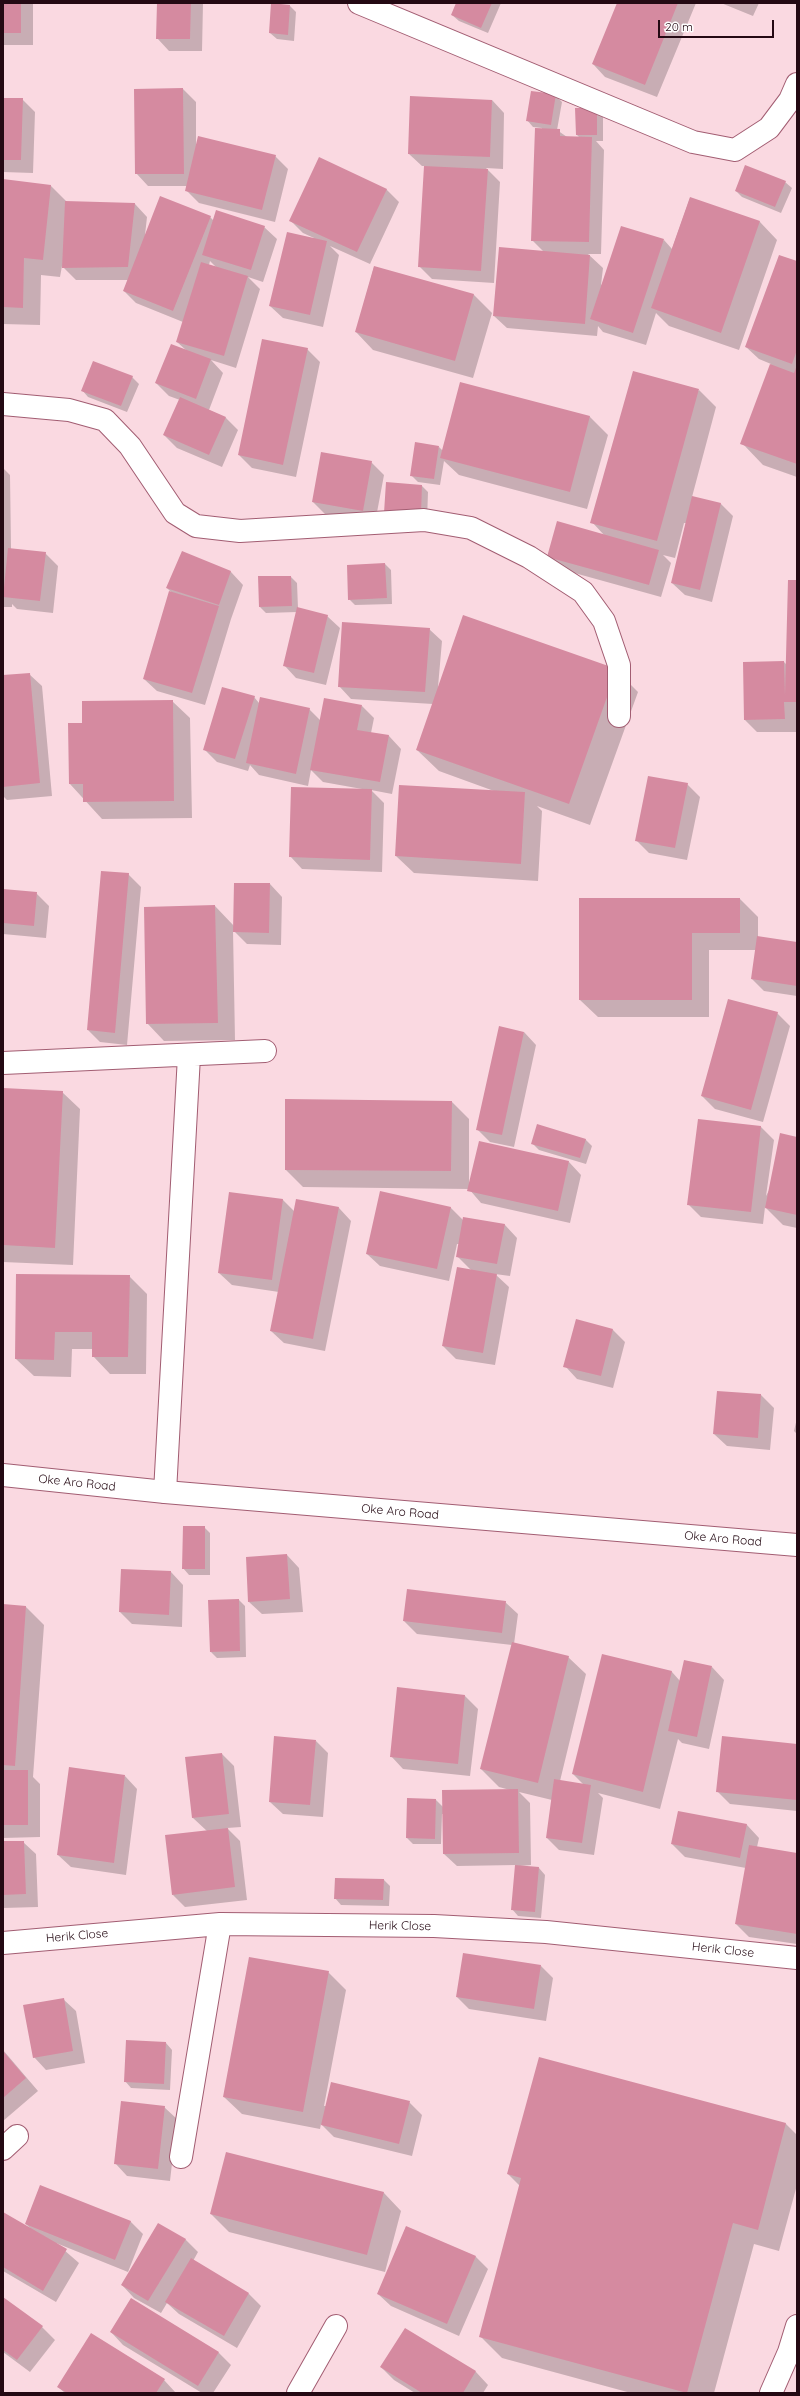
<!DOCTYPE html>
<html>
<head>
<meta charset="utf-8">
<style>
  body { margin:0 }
  #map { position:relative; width:800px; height:2396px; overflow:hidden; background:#fad9e1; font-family:Quicksand,sans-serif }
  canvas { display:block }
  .frame { position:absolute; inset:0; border:4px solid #240913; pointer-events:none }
  .scale { position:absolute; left:658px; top:20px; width:116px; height:18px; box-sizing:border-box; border:2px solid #240913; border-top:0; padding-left:5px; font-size:12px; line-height:14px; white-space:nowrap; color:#240913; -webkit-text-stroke:3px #fff; paint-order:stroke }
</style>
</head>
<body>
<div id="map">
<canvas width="800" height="2396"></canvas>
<div class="frame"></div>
<div class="scale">20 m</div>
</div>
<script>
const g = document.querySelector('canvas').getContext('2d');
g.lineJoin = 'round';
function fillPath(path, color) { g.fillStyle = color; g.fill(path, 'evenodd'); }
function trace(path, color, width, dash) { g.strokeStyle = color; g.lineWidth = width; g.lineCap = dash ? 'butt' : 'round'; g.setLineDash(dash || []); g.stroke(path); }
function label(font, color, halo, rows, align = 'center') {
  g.font = font + ' Quicksand,sans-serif'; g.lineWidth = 3.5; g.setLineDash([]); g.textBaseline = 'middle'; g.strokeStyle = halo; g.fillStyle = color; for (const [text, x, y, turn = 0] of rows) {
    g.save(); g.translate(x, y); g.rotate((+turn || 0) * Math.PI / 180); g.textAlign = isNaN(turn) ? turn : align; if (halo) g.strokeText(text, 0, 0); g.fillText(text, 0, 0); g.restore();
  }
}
const shadow = new Path2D(`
  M3 3H33V45H3Z
  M158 3H203L202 51H169L157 38Z
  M458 3H501L488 33 459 21 452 15Z
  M618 3H696L657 97 605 77 593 64Z
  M721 3H759L753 16Z
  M272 4 290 6 296 12 294 41 277 39 270 33Z
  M183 89 196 102V146L275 156 288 169 275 222 199 203 186 190 187 186H148L136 173Z
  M555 95 562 102 557 130 567 137H579L577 135 576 109 603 115V141H596L604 150 601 254H588L603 268 601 285 664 240 672 249 690 198 760 222 777 240 739 350 669 326 656 313 646 345 603 332 598 326 597 336 507 328 494 316 544 252 532 240 542 128 533 127 527 120Z
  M3 99H22L35 112 33 173 3 172Z
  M492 100 504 113 503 169 486 168 500 182 494 283 432 279 419 266 425 166H422L409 154Z
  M3 180 51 186 67 202 135 204 147 217 145 235 210 217 214 221 264 227 277 239 263 282 248 277 260 289 236 368 211 360 223 373 209 410 226 418 238 430 222 467 177 448 164 435 180 400 169 396 156 383 187 351 177 342 183 322 136 303 124 291 128 280H76L62 266 60 277 41 275 40 325 3 324ZM210 261 216 267 209 265Z
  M785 182 792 188 781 213 742 197 736 191Z
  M386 189 399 202 370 264 330 246 339 255 323 327 283 318 270 306 314 238 303 233 290 220Z
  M797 262V477L763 465 742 443 771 364 759 359 746 347Z
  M374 267 474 295 492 313 473 378 373 350 356 332Z
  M307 349 320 362 296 477 252 468 239 455Z
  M132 377 139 384 127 412 88 397 82 390Z
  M461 383 590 417 608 435 587 509 459 475 444 461 440 485 418 482 411 475 439 447 443 451Z
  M699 390 716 407 692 497 721 504 733 516 712 602 685 595 672 583 686 523H684L675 558 663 555 671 563 661 597 560 569 548 556 604 535 592 522Z
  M371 462 384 475 375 523 325 514 313 502Z
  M3 468 10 475 11 549 45 553 58 566 53 613 17 609 12 604V607H3Z
  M387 483 422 486 428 492 427 521Z
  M183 553 231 572 243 585 231 619 205 705 157 691 144 679 173 594 167 588Z
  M385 564 391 570 392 604 355 605 349 599Z
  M291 577 297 583 298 608 327 616 340 628 326 685 296 678 284 665 297 612 266 613 260 607Z
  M797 581V732H757L745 720 784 662 787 665Z
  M429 629 442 641 438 687 616 670 638 692 590 825 537 806 542 811 538 881 414 873 396 856 494 791 439 771 417 750 433 704 351 699 339 686Z
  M29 674 42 686 52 796 7 800 4 797 3 804V676Z
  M254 697 259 703 309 709 320 720 362 706 374 718 371 733 389 736 401 749 392 794 371 790 384 803 382 872 302 869 290 856 362 789 323 782 311 770 308 786 259 775 250 765 248 771 217 762 204 749Z
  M172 701 190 718 192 818 102 819 70 784Z
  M687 784 700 797 687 860 649 853 636 840Z
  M128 874 141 887 127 1045 100 1042 88 1030Z
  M270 884 282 897 281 945 247 944 233 930 235 1040 164 1041 147 1023 145 908 215 906 234 926Z
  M3 890 36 893 49 906 46 938 3 934Z
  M740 899 758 917V937L797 943V996L764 991 752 979 756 950H709V1017H598L580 1000Z
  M777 1013 790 1026 763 1122 715 1109 702 1096Z
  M524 1032 536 1045 514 1147 490 1142 477 1129Z
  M3 1089 62 1092 80 1109 73 1265 3 1262Z
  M452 1102 469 1119V1185L569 1162 581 1175 570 1223 481 1203 469 1189 303 1187 286 1170Z
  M699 1120 761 1127 774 1140 766 1196 797 1138V1228L783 1225 765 1207 763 1224 701 1217 688 1204Z
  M585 1139 592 1146 586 1164 539 1150 533 1144Z
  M230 1193 283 1200 295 1212 339 1208 351 1221 325 1351 284 1343 271 1331 279 1292 232 1285 219 1273Z
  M450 1207 464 1221 505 1225 517 1238 510 1276 495 1274 509 1287 495 1365 456 1359 443 1346 471 1270 457 1256 459 1244H457L449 1281 380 1266 367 1254Z
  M129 1276 147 1294 146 1374H110L93 1356V1349H72L71 1377 34 1376 16 1359Z
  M576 1321 613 1330 625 1342 613 1388 577 1379 565 1366Z
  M718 1392 761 1395 774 1408 770 1450 727 1446 714 1434Z
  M797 1418V1434L794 1431Z
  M204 1527 210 1533V1575H189L183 1568Z
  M287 1555 299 1568 303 1612 262 1614 249 1602Z
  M171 1572 183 1585 182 1627 132 1624 120 1612Z
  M239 1600 245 1606 246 1657 217 1658 211 1652Z
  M505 1602 518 1614 514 1644 568 1657 586 1674 560 1781 584 1785 573 1774 603 1655 672 1672 680 1681 712 1667 724 1680 709 1749 682 1743 678 1739 660 1809 598 1793 603 1798 594 1855 559 1850 547 1838 552 1800 519 1792 530 1803 531 1865 520 1866 539 1868 545 1875 541 1918 518 1916 512 1909 516 1865 457 1866 444 1854V1814H442L441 1844H413L407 1838 436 1800 444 1808 510 1790 499 1787 481 1769 512 1645 417 1634 404 1621Z
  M3 1605 26 1607 44 1625 33 1777 40 1784V1837L3 1838Z
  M398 1688 465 1696 478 1709 470 1776 403 1769 391 1756Z
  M316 1741 328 1753 323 1817 283 1814 270 1802Z
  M797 1745V1811L730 1804 717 1791Z
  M222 1754 234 1766 241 1827 227 1828 240 1841 247 1900 185 1907 173 1895 207 1831 193 1818Z
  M125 1776 137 1789 126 1875 71 1867 58 1855Z
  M679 1812 747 1825 759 1838 757 1847 797 1854V1944L749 1937 736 1924 746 1868 685 1857 672 1844Z
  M3 1842H23L36 1854 38 1907 3 1908Z
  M384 1880 390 1886 389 1906 341 1905 335 1898Z
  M541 1966 553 1978 546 2021 469 2009 457 1997Z
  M328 1972 346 1990 324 2106 409 2102 422 2115 412 2156 334 2137 321 2124 320 2129 242 2114 224 2097Z
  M63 1999 76 2011 85 2063 46 2070 34 2057Z
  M166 2043 172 2050 170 2090 131 2088 125 2081Z
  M3 2050 38 2091 3 2121Z
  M540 2058 786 2124 797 2135V2185L779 2251 754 2244 714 2393H631L502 2358 480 2336 520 2186 508 2174Z
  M164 2107 177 2119 170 2181 127 2176 115 2163Z
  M384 2193 401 2211 385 2272 229 2232 211 2214Z
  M3 2213 32 2230 26 2224 130 2221 143 2234 128 2272 56 2243 79 2263 56 2302 3 2271Z
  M406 2227 476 2257 488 2269 459 2336 391 2306 378 2294Z
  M185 2239 198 2252 193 2261 249 2294 261 2306 237 2348 179 2314 167 2303 161 2313 134 2298 122 2285Z
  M3 2298 42 2327 55 2340 30 2372 3 2352Z
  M131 2299 219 2353 231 2365 213 2393H202L123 2345 111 2332Z
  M405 2329 476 2372 488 2385 483 2393H415L394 2380 381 2367Z
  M164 2380 176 2393H65L58 2387Z`);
const building = new Path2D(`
  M3 3H21V33H3Z
  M157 3H191L190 39H156Z
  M271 3 290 5 288 35 269 33Z
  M456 3H492L481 28 451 15Z
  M617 3H678L645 85 592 64Z
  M183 88 184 174H135L134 89Z
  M531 91 556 94 551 125 526 121Z
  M410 96 492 100 490 157 408 154Z
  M3 98H23L21 160H3Z
  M575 108H597V135H576Z
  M535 128 560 129V136L592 137 589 242 531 241Z
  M198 136 276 155 262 210 185 191Z
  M319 157 387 189 357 252 289 221Z
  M745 165 786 181 775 207 735 191Z
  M424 166 488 169 481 271 418 267Z
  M3 179 51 185 43 260 24 258 23 308 3 307Z
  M160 196 211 216 173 311 123 291Z
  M690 197 760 221 721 333 651 308Z
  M65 201 135 203 128 267 62 268Z
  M216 210 265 226 251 270 202 255Z
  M621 226 664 239 633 333 590 319Z
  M287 232 327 241 310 315 269 306Z
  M499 247 590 255 585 324 493 316Z
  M779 255 797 261V350L792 364 745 347Z
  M201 262 248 276 224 356 176 342Z
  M374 266 474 294 455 361 355 332Z
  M262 339 308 348 283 465 238 455Z
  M171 344 211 359 196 399 155 383Z
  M93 361 133 376 121 406 81 391Z
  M770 364 794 373 797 365V464L740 444Z
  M633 371 699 389 657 541 590 523Z
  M460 382 590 416 570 492 440 458Z
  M180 397 226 417 209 455 163 435Z
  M415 442 439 446 434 479 410 476Z
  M321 452 372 461 363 511 312 502Z
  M386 482 422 485 421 515 384 513Z
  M692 496 721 503 700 590 671 583Z
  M557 521 659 550 649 585 547 557Z
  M8 548 46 552 40 601 3 597Z
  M182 551 231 571 219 605 166 588Z
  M385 563 387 598 348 600 347 565Z
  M258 576H291L292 606 259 607Z
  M788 580H797V702H784L785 719 744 720 743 662 784 661 785 695Z
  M169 591 219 606 192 693 143 679Z
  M297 607 328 615 314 673 283 666Z
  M463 615 617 669 569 804 416 750Z
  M342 622 430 628 425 692 338 687Z
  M30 673 40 783 3 787V675Z
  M222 687 255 696 235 759 203 750Z
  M260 697 310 708 296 774 246 763Z
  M324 698 362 705 357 730 389 735 380 782 310 770Z
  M173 700 174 801 83 802V784H69L68 723H82V701Z
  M648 776 688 783 675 848 635 841Z
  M399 785 525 792 521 864 395 856Z
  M291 787 372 789 370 860 289 857Z
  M101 871 129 873 115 1033 87 1030Z
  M234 883H270L269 933 233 932Z
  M3 889 37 892 34 926 3 923Z
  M579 898H740V933H692V1000H579Z
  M215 905 218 1023 146 1024 144 907Z
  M757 936 797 942V986L751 979Z
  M728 999 778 1012 751 1110 701 1096Z
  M499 1026 524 1032 502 1135 476 1130Z
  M3 1088 63 1091 55 1248 3 1245Z
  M285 1099 452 1101 451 1171 285 1170Z
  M698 1119 761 1126 751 1212 687 1205Z
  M537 1124 586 1139 580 1158 531 1144Z
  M780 1133 797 1137V1215L765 1208Z
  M479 1141 569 1161 558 1211 467 1191Z
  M380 1191 451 1207 437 1269 366 1254Z
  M229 1192 283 1199 272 1280 218 1273Z
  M296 1199 339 1207 313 1339 270 1331Z
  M463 1217 505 1224 497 1264 456 1257Z
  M457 1267 497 1274 483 1353 442 1346Z
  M16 1274 130 1275 128 1357H92V1332H55L54 1360 15 1359Z
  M576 1319 613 1329 601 1376 563 1367Z
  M717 1391 761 1394 758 1438 713 1434Z
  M183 1526H205V1569H182Z
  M287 1554 290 1599 248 1602 246 1557Z
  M121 1569 171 1571 169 1615 119 1612Z
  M407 1589 506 1601 502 1633 403 1621Z
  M239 1599 240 1651 210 1652 208 1600Z
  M3 1604 26 1606 15 1766 3 1765Z
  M512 1642 569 1656 538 1783 480 1769Z
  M602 1654 672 1671 643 1792 572 1774Z
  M684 1660 712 1666 697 1737 668 1731Z
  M397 1687 465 1695 458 1764 390 1757Z
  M274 1736 316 1740 310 1805 269 1802Z
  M722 1736 797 1744V1800L716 1792Z
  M222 1753 229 1814 192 1818 185 1757Z
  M69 1767 125 1775 114 1863 57 1855Z
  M3 1770H28V1825H3Z
  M554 1779 591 1785 582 1843 546 1838Z
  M518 1789 519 1853 443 1854 442 1790Z
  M407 1798 436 1799 435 1839 406 1838Z
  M678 1811 747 1824 740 1858 671 1844Z
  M228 1828 235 1887 172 1895 165 1835Z
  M3 1841H24L26 1894 3 1895Z
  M749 1845 797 1853V1934L735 1924Z
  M515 1865 539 1867 535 1912 511 1910Z
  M335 1878 384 1879 383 1900 334 1899Z
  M463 1953 541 1965 534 2009 456 1997Z
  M249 1957 329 1971 303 2112 223 2097Z
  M64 1998 73 2051 33 2058 23 2005Z
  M126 2040 166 2042 164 2084 124 2082Z
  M3 2051 26 2078 3 2098Z
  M539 2057 786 2123 758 2230 733 2223 687 2393 479 2337 521 2178 507 2174Z
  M331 2082 410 2101 399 2144 321 2125Z
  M121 2101 165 2106 158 2169 114 2164Z
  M226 2152 384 2192 367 2255 210 2214Z
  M40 2185 131 2221 115 2260 25 2224Z
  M3 2212 67 2249 43 2291 3 2267Z
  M158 2223 186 2239 148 2301 121 2285Z
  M406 2226 476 2256 447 2324 377 2294Z
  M191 2258 249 2293 224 2336 165 2302Z
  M3 2297 43 2326 17 2360 3 2350Z
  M131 2298 219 2352 198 2386 110 2332Z
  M405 2328 476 2371 463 2393H422L380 2367Z
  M91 2333 165 2379 156 2393H67L57 2387Z`);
const street = new Path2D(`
  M359 3 693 142 735 150 769 128 790 100 797 84
  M3 404 69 410 105 420 130 446 175 513 196 526 240 531 424 520 471 528 529 557 583 592 604 621 619 665V716
  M3 1063 265 1051
  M165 1492 189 1056
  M3 1943 220 1924 434 1926 546 1932 797 1958
  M3 2149 17 2136
  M181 2157 220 1924
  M298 2393 336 2326`);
const secondary = new Path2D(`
  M3 1475 165 1492 797 1545
  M771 2393 789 2352 797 2326`);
const streetNames = [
  ["Oke Aro Road",77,1483,6],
  ["Oke Aro Road",400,1512,5],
  ["Oke Aro Road",723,1539,5],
  ["Herik Close",400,1926,1],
  ["Herik Close",77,1936,-5],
  ["Herik Close",723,1950,6]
];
fillPath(shadow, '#0003');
fillPath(building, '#d58aa0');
trace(street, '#a25d72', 24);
trace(secondary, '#a25d72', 24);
trace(street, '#fff', 22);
trace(secondary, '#fff', 22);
label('12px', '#240913', '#fff', streetNames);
</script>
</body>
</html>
